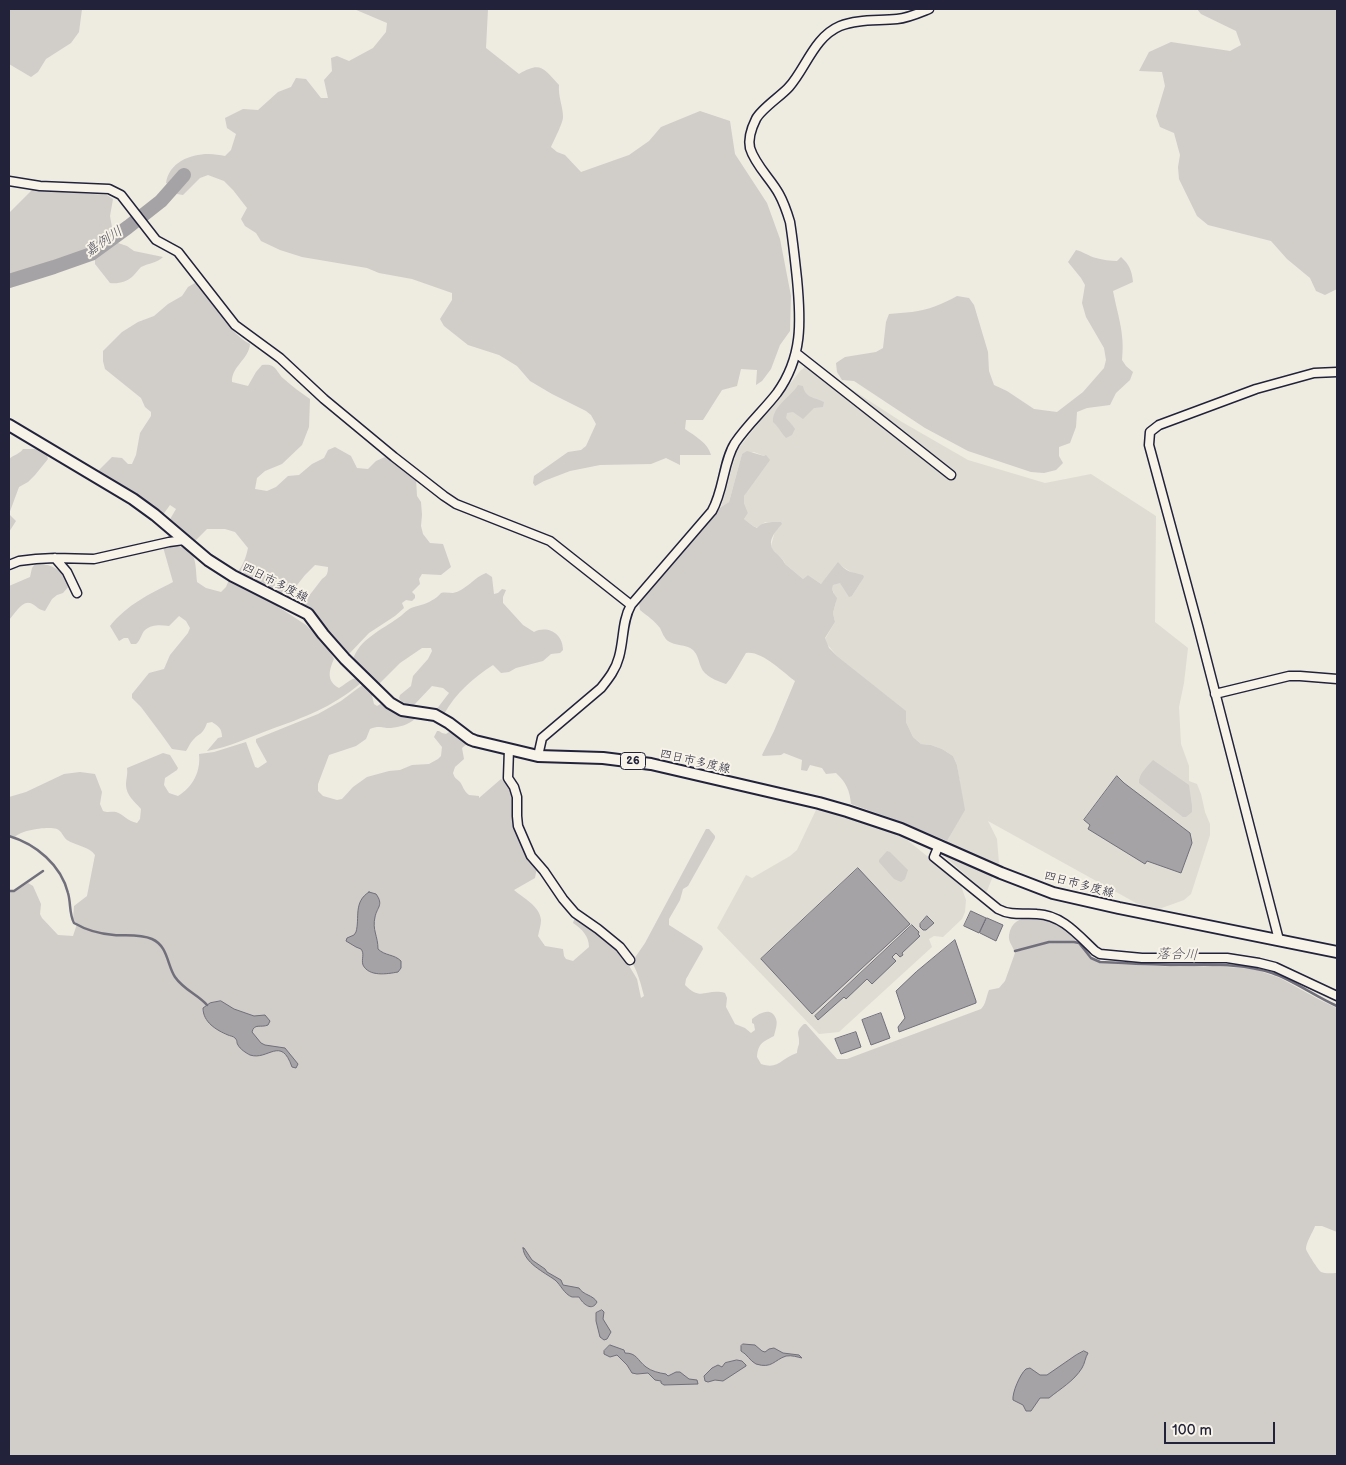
<!DOCTYPE html>
<html>
<head>
<meta charset="utf-8">
<style>
  body { margin:0 }
  #map { position:relative; width:1346px; height:1465px; overflow:hidden; background:#eeebe1; font-family:"Balsamiq Sans",sans-serif }
  canvas { display:block }
  .frame { position:absolute; inset:0; border:10px solid #22223b; pointer-events:none }
  .scale { position:absolute; left:1164px; top:1422px; width:111px; height:22px; box-sizing:border-box; border:2px solid #22223b; border-top:0; padding-left:6px; font-size:15px; line-height:18px; white-space:nowrap; color:#22223b; -webkit-text-stroke:4px #f7f3e8; paint-order:stroke }
</style>
</head>
<body>
<div id="map">
<canvas width="1346" height="1465"></canvas>
<div class="frame"></div>
<div class="scale">100 m</div>
</div>
<script>
const g = document.querySelector('canvas').getContext('2d');
g.lineJoin = 'round';
function fillPath(path, color) { g.fillStyle = color; g.fill(path, 'evenodd'); }
function trace(path, color, width, dash) { g.strokeStyle = color; g.lineWidth = width; g.lineCap = dash ? 'butt' : 'round'; g.setLineDash(dash || []); g.stroke(path); }
function label(font, color, halo, rows, align = 'center') {
  g.font = font + ' "Balsamiq Sans","Klee One",sans-serif'; g.lineWidth = 4; g.setLineDash([]); g.textBaseline = 'middle'; g.strokeStyle = halo; g.fillStyle = color; for (const [text, x, y, turn = 0] of rows) {
    g.save(); g.translate(x, y); g.rotate((+turn || 0) * Math.PI / 180); g.textAlign = isNaN(turn) ? turn : align; if (halo) g.strokeText(text, 0, 0); g.fillText(text, 0, 0); g.restore();
  }
}
const built = new Path2D(`
  M809 357 851 389 902 422 968 460 1045 483 1091 474 1156 516 1155 622 1188 648 1184 683 1179 707 1181 744 1189 766V781L1197 784 1201 794 1205 812 1210 824V835L1191 894 1184 900 1159 909 1150 908 1136 903 988 821 997 839 999 863 993 876 985 896 975 883 942 854 947 841 964 810 957 765 953 756 942 749 931 745 921 744 913 737 906 722 905 711 837 656 826 643 825 639 835 622 833 613 836 602 832 587 833 585 840 582 852 596 860 583 859 574H854L840 565 821 584 808 575 803 579 785 564 784 561 772 549 771 546 775 531 779 527 781 522H765L758 528 753 526 744 519 748 513 744 503V496L764 456 754 452 742 454 729 502 721 507 737 450 801 370 803 369Z
  M817 808 878 826 906 839 960 883 966 900 965 912 962 919 943 937 934 936 929 939 932 947 839 1032 819 1034 717 928 746 875 752 878 790 856 797 850Z`);
const green = new Path2D(`
  M9 9H82L79 32 71 43 46 59 38 72 31 77 9 64Z
  M354 9H488L486 48 519 74C541 61 543 68 559 85 558 97 563 106 563 117 563 123 554 140 551 147L557 152 565 155 581 172 629 155 649 141 661 127 700 111 730 121 735 154 767 203 780 239 791 296 790 331 780 345 771 369 762 381 756 385 757 370 741 369 737 386 722 390 703 420H686L685 429C695 436 708 443 711 455H680V465L666 458 651 464 600 465 570 471 544 481 535 486 533 483 534 476 568 452 581 450 586 446 596 424 591 415 586 411 552 394 530 381 517 366 499 355 468 345 444 326 440 319 452 300V293L412 279 379 273 367 268 302 257 280 250 261 241 256 233 245 226 241 219 247 208 233 190 224 181 208 175 200 178 183 195 177 194 176 190 182 187 180 183 184 175 180 176 175 181 172 178 170 185 166 183C169 163 189 154 209 154 214 154 220 155 225 156L231 150 236 134 227 128 225 118 243 109 258 110 278 92 291 87 296 78 306 79 321 98H328L324 80 332 71 331 58 337 56 349 61 373 48 386 32 387 23Z
  M1197 9H1337V289L1325 295 1316 291 1310 278 1287 259 1271 241 1208 225 1197 216 1179 179 1178 167 1180 155 1174 133 1160 127 1156 116 1165 86 1162 72 1139 71 1149 52 1171 42 1230 51 1241 45 1236 31 1201 14Z
  M32 190 107 195 113 199 110 216 113 233 97 248 85 253 9 277V213Z
  M111 243H118L127 246 134 251 163 257C157 263 149 263 141 267 138 270 136 273 133 276 127 282 118 284 110 283L95 264V256L98 251Z
  M1076 250C1084 252 1088 256 1096 258 1103 260 1110 261 1117 261L1121 257C1129 264 1132 271 1133 282L1113 291C1118 317 1125 333 1122 360L1126 366 1133 372 1130 380 1116 393 1110 405 1087 408 1077 412 1076 427 1070 443 1059 447V456L1063 463 1056 470 1044 473 1031 472 968 451 925 428 854 381 842 380 837 372 836 363 845 357 876 352 883 348 886 322 889 314C897 313 904 313 912 312 928 310 943 304 957 296L969 298 974 305 988 352 989 371 994 385 1007 391 1034 409 1057 412 1083 392 1104 368 1106 360 1104 348 1086 317 1082 303 1085 285 1081 278 1068 262Z
  M195 283 197 284C211 301 231 335 250 344 249 359 231 367 232 382L248 386 256 372 262 365C277 363 275 371 284 379 292 386 301 393 310 399L309 427 302 445 282 464 265 471 257 478 255 489 267 491 276 487 288 476 299 475 312 464 324 458 328 450 335 447 351 456 357 468 368 469 376 461 385 457 416 479 417 496 421 502 422 515 421 526 423 534 430 543 443 544 451 567 441 575 422 574 419 579 420 584 412 592 415 595V598L412 601 406 600 402 603 404 608 395 616 369 633 348 655 345 654 322 627 314 613 309 607 302 605 322 579C327 576 328 573 328 567L315 565 305 575 286 599 237 573C243 565 246 558 248 548L235 532 225 529H207L193 543 169 521 176 509 170 505 162 516 98 474V471L112 457 122 458 128 464H132L136 455 140 433 151 416V412L145 407 141 398 105 369 103 361V351L122 332 138 322 154 316 168 304 182 296 188 287Z
  M798 385 803 386C805 398 814 397 824 402L823 407 814 408 803 419 793 412 787 413 786 418 793 426 795 429 792 435 786 438C781 433 779 427 773 422 772 406 791 397 798 385Z
  M23 449H37L46 452 48 459 35 475 28 482 19 487 9 514 16 521 9 532V459C13 455 20 454 23 449Z
  M747 451 764 456 766 455 770 460 744 496V503L748 513 744 519 753 526 757 528C763 521 772 522 781 522L782 524C776 531 765 542 775 552 779 556 783 559 785 564L803 579 808 575 821 584 838 562C846 572 851 572 863 575L864 577 852 596 849 597 840 583 833 585C831 590 834 594 837 598L833 613 835 622 825 638 829 648 837 656 906 711V722L913 737 921 744 931 745 942 749 953 756 957 765 965 810 947 841 904 823 851 804C850 791 846 782 836 773L826 774 822 768 810 765 807 771 801 770 802 760 784 753 781 755 763 756 762 755 774 731 795 681C783 672 761 650 746 653L731 678 726 684C717 681 704 676 701 667 698 660 698 655 693 650 686 644 675 646 668 641 664 638 662 632 660 628 655 621 646 615 640 610L639 603 642 598 721 507 729 502 742 454Z
  M170 545C197 548 195 558 197 582L206 588 221 592 226 587 230 577 272 600 280 608 306 625 328 648 334 659C329 670 326 681 339 688 346 684 351 677 360 678L362 681 361 683C331 708 305 717 269 730 248 738 229 747 207 751L218 738 222 737C222 728 218 726 212 722L207 723C202 736 200 732 193 740 190 743 188 748 186 751L172 749 162 735 141 707 132 698V694L149 673 164 669 170 655 188 633 190 628 186 621 179 616 169 626C161 625 152 624 145 630 141 634 141 640 136 644H131L128 638H124L119 641 110 626C128 604 148 595 173 582L163 547Z
  M35 564C51 563 64 570 69 586L63 593 57 595 52 599 45 611C40 610 38 608 34 605 23 597 16 613 9 620V586L30 577 32 568Z
  M486 573 492 577 494 594 498 593 502 589 506 590 503 597V603L523 625 534 632C548 625 563 634 563 650L560 653 551 654 543 661 516 668 509 672 501 673 493 665C474 677 455 694 444 714L436 710 449 693 443 688 432 686 414 705C408 704 402 704 399 698L400 695 411 686 413 676 428 659 432 651 431 648H422L400 663 379 684 376 685 355 664 353 660C358 640 383 629 398 618 403 615 408 608 414 607 416 606 419 606 421 605 428 603 436 599 441 593 445 592 449 593 453 593 465 591 476 576 486 573Z
  M365 683 374 691 372 696 374 704 377 706 384 702 415 716V719C408 725 399 727 391 728 381 728 379 725 370 729L366 739 356 746 329 755 318 784V791L323 796 337 800 342 799 353 787 367 777 389 771 400 770 412 765 429 764 438 759 441 756 442 747 434 737 437 731H439L442 733 446 734 452 730 469 742 462 748 464 759 455 767 453 773C455 779 456 778 460 782 463 786 463 790 469 795L479 796V798L501 779 512 788 515 798 516 818 537 867 535 878 514 890C523 898 540 906 541 920 541 925 539 931 538 936L545 946 563 949 564 956 566 959 573 961 589 947C589 936 582 929 573 923L575 917H578L619 949 637 979 641 998 644 996C641 984 638 973 632 962L645 943 706 829H709L715 836V838L688 886 683 889 680 900 669 919V925L702 946 703 949 686 979 685 985C701 1002 706 988 725 993L727 998 726 1007 735 1024 745 1028 751 1033 755 1030 754 1024 752 1023V1019C759 1013 772 1006 776 1019 778 1024 775 1031 774 1036 763 1042 758 1043 757 1057L761 1064C779 1070 781 1058 797 1053 797 1050 798 1047 799 1044 800 1033 794 1033 804 1024H806L837 1059H847L981 1009C986 1004 986 997 989 990L999 988 1005 981 1015 953C1013 946 1008 942 1009 935 1014 906 1052 919 1067 931 1080 942 1083 956 1099 963L1180 967 1213 966 1254 969 1280 978 1320 1000 1337 1008V1232L1322 1226H1315C1313 1232 1306 1242 1306 1249 1306 1251 1319 1271 1321 1272 1325 1274 1333 1273 1337 1273V1456H9V892H14L28 883 33 886 41 904 40 914 42 918 58 935 73 936 77 924 73 919 74 906 87 896 95 855C89 846 76 846 67 840 63 837 62 831 57 829 48 826 21 830 15 837L9 835V797L26 792 64 774 80 772 95 774 102 792 100 804 103 811C108 813 112 811 116 812 123 814 127 821 137 823L140 819 141 809C135 802 126 795 126 785 126 778 128 775 127 768L163 753 170 755 178 768 177 770 165 778 164 785 169 793 178 796C193 787 201 771 199 754L214 752 246 742 255 767 258 768 267 762 256 742V739L318 714 341 701Z
  M1153 760 1189 785 1192 806V812L1186 817H1183L1139 783C1138 774 1148 766 1153 760Z
  M887 851 890 852 908 870 905 879 901 882 894 879 879 862V860Z`);
const water = new Path2D(`
  M1117 776 1124 783 1190 833 1192 843 1181 873 1147 861 1145 864 1088 829 1090 825 1084 820Z
  M858 868 910 924 812 1014 761 959Z
  M369 892 376 894C384 905 377 907 375 917 372 930 378 936 378 949 385 956 394 954 401 961V968L398 972C387 974 369 977 363 965 361 959 365 954 361 949L356 947 346 941 347 938 354 935 356 932C360 918 353 902 369 892Z
  M971 911 986 918 979 933 964 926Z
  M927 916 934 923 926 930H923L920 927V924Z
  M987 918 1003 925 996 941 980 933Z
  M912 925 919 932 918 934 920 936 902 953 903 955 900 957 896 953 892 957 896 961 872 984 867 979 846 999 844 997 818 1020 815 1016Z
  M955 940 976 1001V1003L899 1032 898 1027 905 1018 896 991 916 972Z
  M221 1001 234 1009 254 1016 265 1015 270 1021 268 1025C261 1028 254 1023 252 1032L261 1043 265 1045 285 1048 298 1064 296 1068 292 1067C281 1035 268 1061 250 1055 246 1053 240 1049 238 1045 236 1042 238 1041 235 1038 233 1036 230 1036 228 1035 216 1030 203 1022 203 1008L210 1003Z
  M881 1013 890 1038 871 1045 862 1020Z
  M856 1032 861 1047 841 1054 835 1039Z
  M523 1248H524L532 1260 545 1269 547 1272 561 1280 563 1285 579 1288C583 1295 593 1295 597 1302 592 1312 583 1304 579 1297 579 1297 572 1297 572 1297 564 1294 561 1285 555 1280 544 1272 524 1263 523 1248Z
  M602 1310 604 1312 603 1319 611 1332 607 1339 604 1340 600 1337 596 1321V1313Z
  M743 1344 755 1345 762 1351 765 1352 769 1349 774 1348 783 1353 799 1355 802 1358C797 1357 792 1355 786 1356 774 1360 772 1369 756 1364 750 1361 747 1354 741 1351V1346Z
  M610 1345 624 1350 625 1353C637 1353 637 1360 646 1367 651 1371 659 1373 666 1374L668 1376 676 1372H680L689 1379 697 1380 698 1384 664 1385 661 1383V1381L655 1380 648 1373 637 1374 632 1373 627 1365 617 1355 610 1357 604 1354V1351Z
  M1084 1351 1088 1353C1085 1358 1085 1363 1082 1368 1074 1381 1060 1389 1049 1398H1040L1031 1411H1026L1023 1405 1013 1400C1012 1393 1020 1374 1026 1369L1030 1368 1040 1375H1047L1076 1355Z
  M737 1360 742 1361 746 1365V1366L723 1381 715 1380 708 1382 705 1381 704 1376 712 1368 718 1365 722 1367 725 1363Z`);
const stream = new Path2D(`
  M9 836C36 844 61 865 68 893 71 903 69 914 74 923 86 930 101 934 114 935 127 936 140 934 152 939 168 946 167 965 175 977 184 990 197 994 207 1005
  M9 891H14L43 871
  M1015 951 1049 942H1074L1079 943 1091 958 1100 962C1127 963 1154 965 1181 965 1211 965 1243 963 1272 973 1293 980 1316 997 1337 1006`);
const river = new Path2D(`
  M9 281 54 267 91 254 128 227 161 201 184 175`);
const minor = new Path2D(`
  M9 181 40 186 109 189 121 195 156 240 178 252 235 325 280 358 324 399 394 457 444 496 456 504 550 541 631 605
  M796 353 951 475
  M55 558 67 572 77 593
  M9 565 19 561 36 559 55 558 94 559 169 542 184 540
  M1215 694 1289 676H1300L1337 679
  M509 749 508 778 514 787 517 797V816L518 826 531 856 544 871 563 899 575 913 598 929 620 947 630 960
  M538 756 542 738 601 688C609 678 616 669 619 657 624 639 622 621 631 605L712 511C724 490 723 462 735 443 747 425 764 410 777 393 803 357 801 321 797 279 795 260 793 241 790 222 787 212 784 203 779 194 771 179 755 165 750 148 748 139 752 127 756 119 761 109 781 96 789 87 806 68 814 37 840 26 857 19 878 21 897 19 908 18 919 13 929 9
  M939 845 934 857 998 909C1011 916 1023 913 1037 914 1062 915 1078 935 1095 951L1100 954 1142 958H1227L1259 963 1275 967 1337 996
  M1279 940 1198 626 1149 445 1150 432 1159 425 1256 389 1314 373 1337 372`);
const major = new Path2D(`
  M9 425 133 499 155 515 208 560 233 576 308 614 323 634 345 659 390 703 402 710 435 715 449 723 470 739 475 741 538 756 603 758 651 764 819 803 847 811 901 829 1001 873 1053 893 1119 908 1337 952`);
const shields = [
  [633,761,25]
];
const shieldNames = [
  ["26",633,761]
];
const streetNames = [
  ["四日市多度線",275,583,27],
  ["四日市多度線",695,762,13],
  ["四日市多度線",1079,885,15]
];
const waterNames = [
  ["嘉例川",104,242,-34],
  ["落合川",1177,955,2]
];
fillPath(built, '#dfdcd4');
fillPath(green, '#d1cdc9');
fillPath(water, '#a6a3a6');
trace(water, '#716f7b', 1);
trace(stream, '#716f7b', 2.5);
trace(river, '#a6a3a6', 14);
trace(minor, '#22223b', 11);
trace(major, '#22223b', 14);
trace(minor, '#f7f3e8', 8);
trace(major, '#f7f3e8', 10);
for (const [x, y, w] of shields) { const box = new Path2D(); box.roundRect(x - w / 2, y - 8.5, w, 17, 4); g.fillStyle = '#f7f3e8'; g.fill(box); trace(box, '#22223b', 1); }
label('bold 11px', '#22223b', null, shieldNames);
label('12px', '#22223b', '#f7f3e8', streetNames);
label('italic 14px', '#504f60', '#f7f3e8', waterNames);
</script>
</body>
</html>
